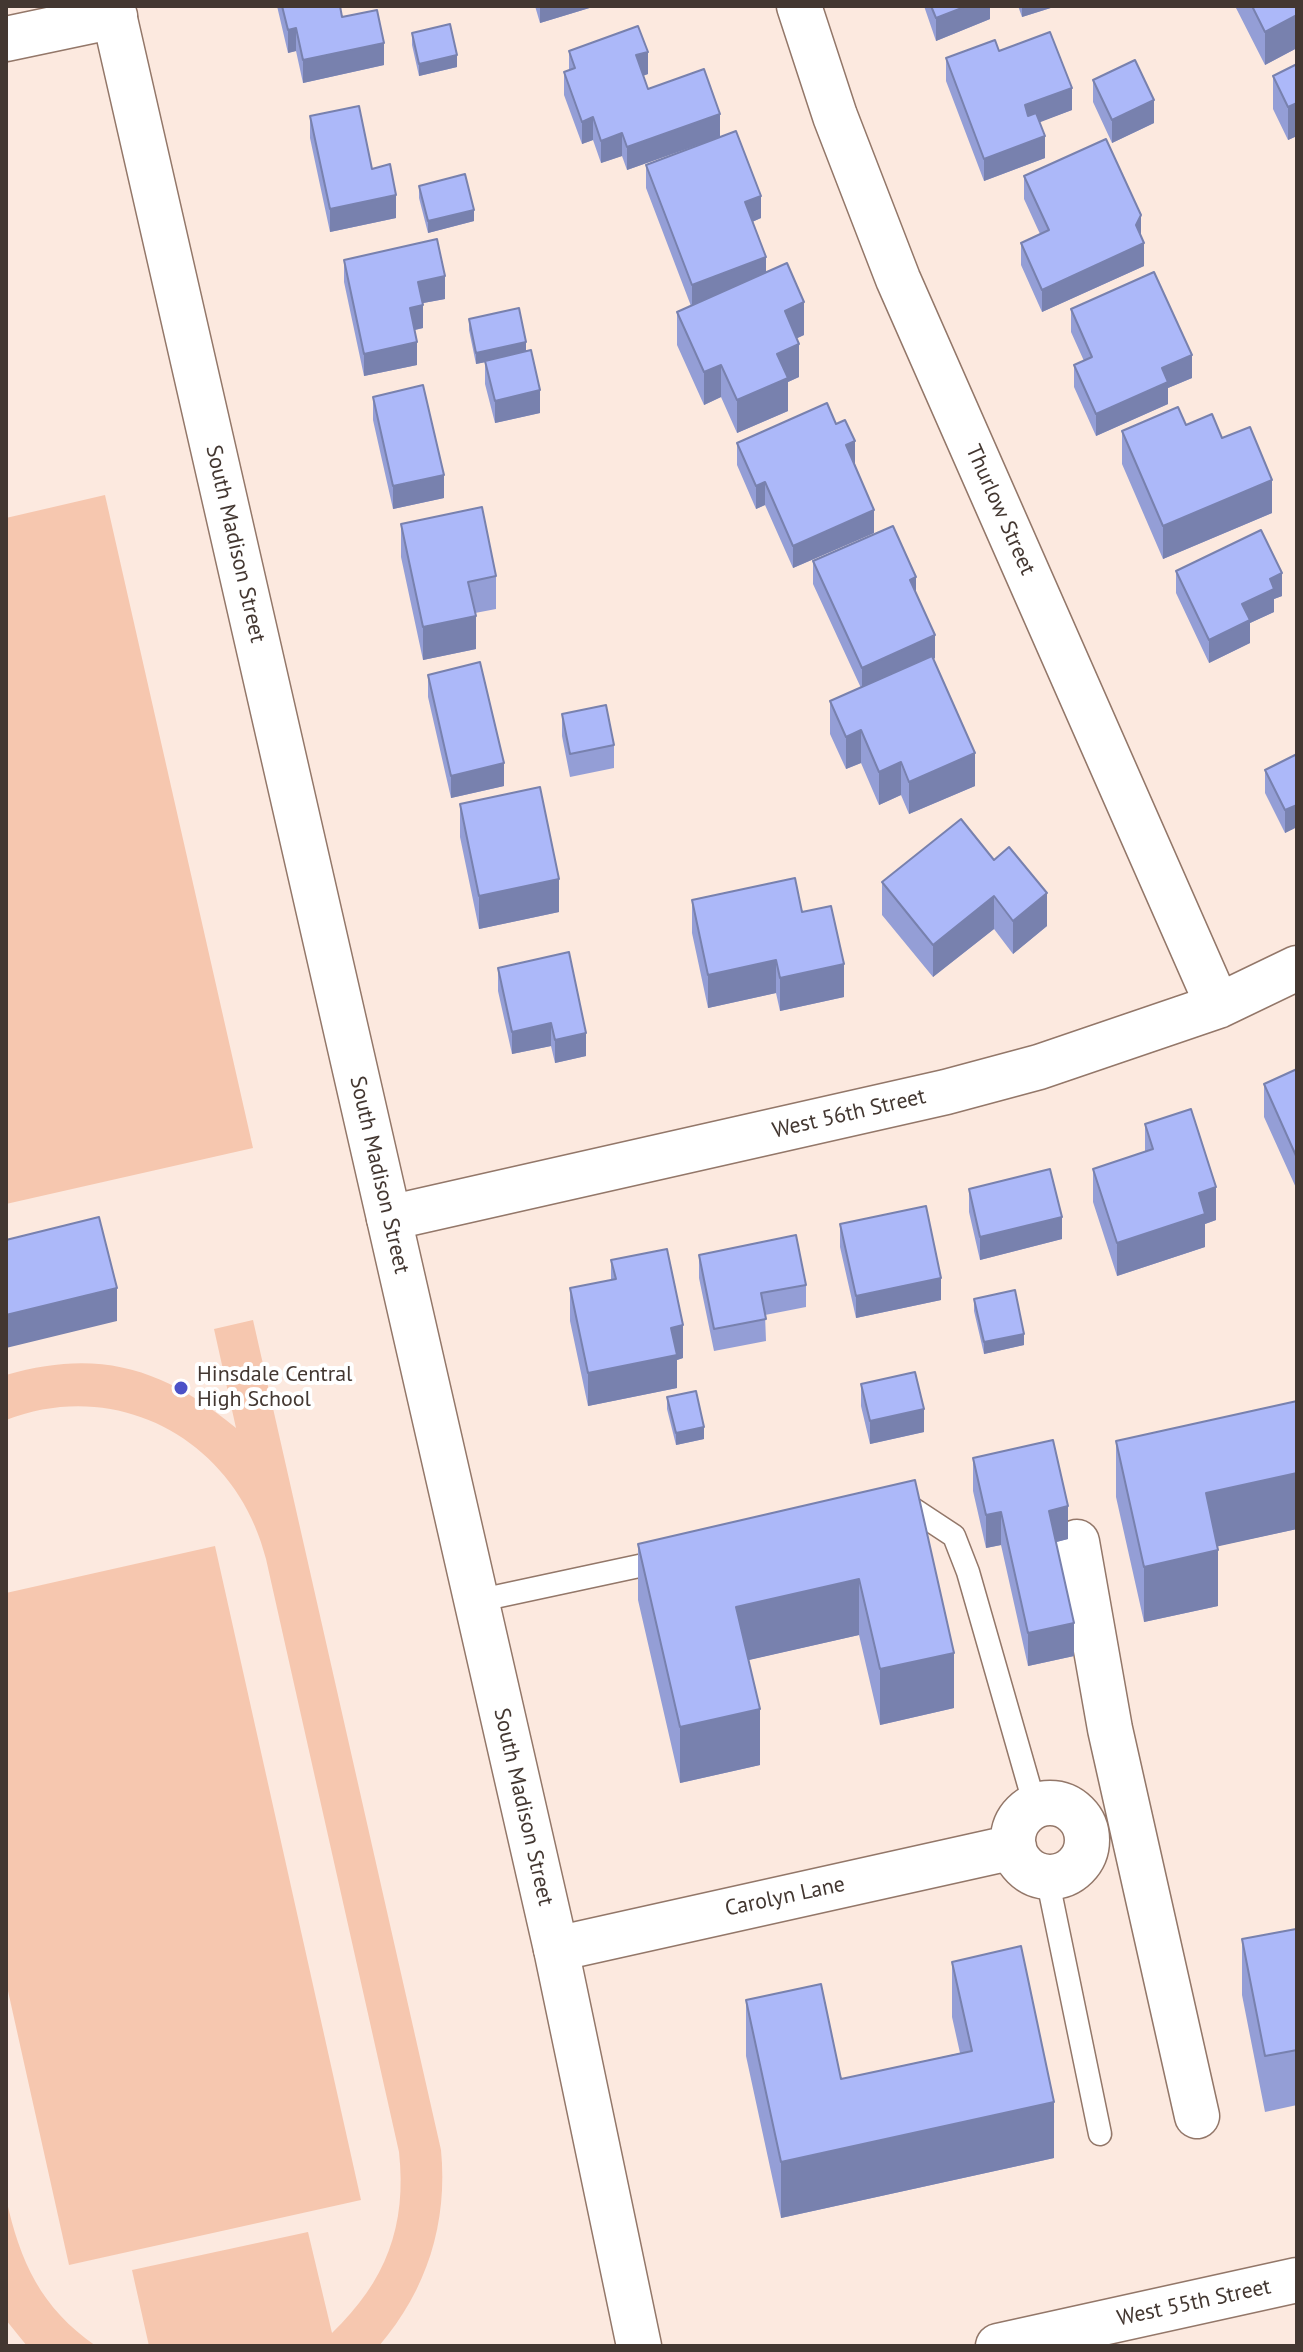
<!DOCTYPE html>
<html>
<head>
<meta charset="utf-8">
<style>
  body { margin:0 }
  #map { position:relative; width:1303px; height:2352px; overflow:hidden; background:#fce9df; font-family:"PT Sans",sans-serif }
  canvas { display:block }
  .frame { position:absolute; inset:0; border:8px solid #433731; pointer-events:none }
</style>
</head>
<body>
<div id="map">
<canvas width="1303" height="2352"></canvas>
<div class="frame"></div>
</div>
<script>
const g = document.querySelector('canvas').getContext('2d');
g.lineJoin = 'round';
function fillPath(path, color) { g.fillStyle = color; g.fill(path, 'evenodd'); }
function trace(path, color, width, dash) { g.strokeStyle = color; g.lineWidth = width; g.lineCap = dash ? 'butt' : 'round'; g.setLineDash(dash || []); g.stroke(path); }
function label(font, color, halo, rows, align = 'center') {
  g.font = font + ' "PT Sans",sans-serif'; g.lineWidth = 8; g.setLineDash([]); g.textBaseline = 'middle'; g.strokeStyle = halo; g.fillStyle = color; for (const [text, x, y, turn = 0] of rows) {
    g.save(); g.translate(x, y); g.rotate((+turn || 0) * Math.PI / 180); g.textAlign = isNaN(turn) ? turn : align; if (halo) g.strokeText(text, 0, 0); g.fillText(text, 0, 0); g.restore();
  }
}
const green = new Path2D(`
  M105 495 253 1148 6 1204V518Z
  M253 1320 441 2150C448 2223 427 2290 379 2346H149L132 2270 308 2232 332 2333C386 2281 407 2226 399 2152L266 1559C237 1442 120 1376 6 1420V1375C99 1348 163 1368 236 1428L214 1329Z
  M215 1546 361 2200 69 2265 6 1982V1593Z
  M6 2198C20 2262 41 2308 96 2346H27L6 2320Z`);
const service = new Path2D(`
  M896 1510 910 1507 954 1536 968 1572 1035 1806
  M476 1601 667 1560
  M1047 1877 1100 2134`);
const minor = new Path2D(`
  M799 6 835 116 898 279 1218 1006
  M6 39 115 16
  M389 1218 946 1092 1039 1067 1218 1006 1297 968
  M1077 1542 1110 1729 1197 2116
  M1013 1840a37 37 0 1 1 74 0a37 37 0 1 1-74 0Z
  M556 1949 1014 1847`);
const tertiary = new Path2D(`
  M112 6 556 1949 639 2346`);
const secondary = new Path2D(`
  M998 2346 1297 2280`);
const wall = new Path2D(`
  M277 6H340L342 17 384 65 303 83 296 51 288 53Z
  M535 6H596L540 23Z
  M924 6H990V19L936 41Z
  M1018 6H1057L1022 17Z
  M1235 6H1297V48L1265 65Z
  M412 33 457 67 419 76 412 45Z
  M569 51 648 74 643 76 648 89 720 137 627 170 622 156 601 163 593 140 582 144 564 95V72L569 70Z
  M999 51 1072 110 1039 122 1045 158 984 181 946 81V58Z
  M1297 64V136L1288 140 1273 109V76Z
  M1093 80 1154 123 1112 143 1093 102Z
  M310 116 372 169 396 218 330 232 310 138Z
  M646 165 761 218 752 222 766 273 804 335 797 338 799 377 788 382V411L737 433 721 397 704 405 677 345V312L691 306 646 188Z
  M1024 176 1141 237 1144 266 1042 312 1021 265V243L1040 234 1024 199Z
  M419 186 474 221 428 233 419 198Z
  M344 260 445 299 423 303V328L415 330 417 365 364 376 344 282Z
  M1071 309 1192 378 1168 388V404L1096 436 1074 387V365L1084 361 1071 332Z
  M469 319 526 351 540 413 495 423 485 384V362L476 364 469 330Z
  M373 397 444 498 393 509 373 420Z
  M1186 425 1222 438 1272 513 1163 559 1122 464V431Z
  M737 443 855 464 874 533 793 568 765 505 756 509 737 465Z
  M401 524 496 576V609L475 613 476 649 423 660 401 557Z
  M813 561 916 593 935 658 934 659 975 786 909 814 901 795 879 805 861 763 846 769 830 734V701L861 688 813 584Z
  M1176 571 1282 596 1274 599V612L1250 623V643L1209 663 1176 593Z
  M428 675 504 786 451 798 428 697Z
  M562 714 614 745V768L570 777 562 736Z
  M1297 754V827L1285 833 1265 793V770Z
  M460 804 559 912 479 929 460 837Z
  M961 819 1047 926 1013 954 994 929 933 977 882 915V882Z
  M692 900 802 912 844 997 780 1011 776 993 708 1008 692 933Z
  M498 968 586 1056 555 1063 551 1046 512 1054 498 991Z
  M1297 1069V1190L1264 1117V1084Z
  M1145 1124 1216 1220 1205 1224V1247L1117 1276 1093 1202V1169L1145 1152Z
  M969 1189 1062 1239 980 1260 969 1212Z
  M840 1224 941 1300 856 1318 840 1247Z
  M699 1255 806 1285V1307L765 1315 766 1341 714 1351 699 1278Z
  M611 1260 683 1358 677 1360V1388L588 1406 570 1321V1288L611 1280Z
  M974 1299 1024 1345 984 1354 974 1311Z
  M861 1384 924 1432 870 1444 861 1406Z
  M667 1397 704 1439 676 1445 667 1409Z
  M1116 1441 1297 1529 1217 1546 1218 1606 1144 1622 1116 1497Z
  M973 1458 1068 1539 1056 1542 1074 1656 1028 1666 1001 1545 986 1548 973 1491Z
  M915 1480 954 1708 880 1725 859 1635 748 1660 760 1765 680 1783 638 1600V1544Z
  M1297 1934V2105L1265 2112 1242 1995V1939Z
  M952 1962 1054 2158 781 2218 746 2056V2000L841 2079 960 2053 952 2017Z`);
const shadedWall = new Path2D(`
  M540 6H596L540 23Z
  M967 6H990V19L936 41V18Z
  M1022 6H1057L1022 17Z
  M1297 15V48L1265 65V32Z
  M296 28V51L288 53V30Z
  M384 43V65L303 83V60Z
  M648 52V74L636 78V55Z
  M457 55V67L419 76V64Z
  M1072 88V110L1025 128V105Z
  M1154 100V123L1112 143V120Z
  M1297 103V136L1288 140V107Z
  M720 114V137L627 170V147Z
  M593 117V140L582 144V122Z
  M622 133V156L601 163V141Z
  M1045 136V158L984 181V159Z
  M396 195V218L330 232V209Z
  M761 196V218L745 225V202Z
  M474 210V221L428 233V221Z
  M1141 215V238L1144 243V266L1042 312V290L1136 225Z
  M766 257V280L692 308V285Z
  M445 276V299L418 304V282Z
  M804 302V335L785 344V311Z
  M423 305V328L410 331V308Z
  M417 342V365L364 376V354Z
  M526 342V354L476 364V353Z
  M799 344V377L788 382V411L737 433V400L777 354Z
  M1192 355V378L1168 388V404L1096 436V414L1162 368Z
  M721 365V397L704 405V372Z
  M540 390V413L495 423V401Z
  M855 441V464L846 468V445Z
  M444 475V498L393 509V486Z
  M1272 480V513L1163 559V526Z
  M765 482V505L756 509V486Z
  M874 510V533L793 568V546Z
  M1282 573V596L1274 599V612L1250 623V643L1209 663V640L1242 604 1270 579Z
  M916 577V600L910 580Z
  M476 616V649L423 660V627Z
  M935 635V658L862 691V668Z
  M861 730V763L846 769V737Z
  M975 753V786L909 814V782Z
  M901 762V795L879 805V772Z
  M504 763V786L451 798V776Z
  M1297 805V827L1285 833V810Z
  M559 879V912L479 929V896Z
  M1047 893V926L1013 954V921Z
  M994 896V929L933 977V945Z
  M776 960V993L708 1008V975Z
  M844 964V997L780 1011V978Z
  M551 1023V1046L512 1054V1032Z
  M586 1033V1056L555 1063V1040Z
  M1216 1187V1220L1205 1224V1247L1117 1276V1243L1199 1193Z
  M1062 1217V1239L980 1260V1237Z
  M941 1278V1300L856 1318V1296Z
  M117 1288V1321L6 1348V1315Z
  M683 1325V1358L677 1360V1388L588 1406V1373L671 1328Z
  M1024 1334V1345L984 1354V1342Z
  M924 1409V1432L870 1444V1421Z
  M704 1427V1439L676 1445V1433Z
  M1297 1473V1529L1206 1549V1493Z
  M1068 1506V1539L1049 1544V1511Z
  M1001 1512V1545L986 1548V1515Z
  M1218 1550V1606L1144 1622V1567Z
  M859 1579V1635L736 1663V1607Z
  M1074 1623V1656L1028 1666V1633Z
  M954 1653V1708L880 1725V1669Z
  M760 1709V1765L680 1783V1727Z
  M1054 2102V2158L781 2218V2162Z`);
const building = new Path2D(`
  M282 6H340L342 17 377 10 384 43 303 60 296 28 288 30Z
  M931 6H967L936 18Z
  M1252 6H1297V15L1265 32Z
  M450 24 457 55 419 64 412 33Z
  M638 26 648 52 636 55 648 89 704 69 720 114 627 147 622 133 601 141 593 117 582 122 564 72 575 68 569 51Z
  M1050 32 1072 88 1025 105 1028 116 1036 113 1045 136 984 159 946 58 995 40 999 51Z
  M1135 60 1154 100 1112 120 1093 80Z
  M1297 64V103L1288 107 1273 76Z
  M359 106 372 169 390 164 396 195 330 209 310 116Z
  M736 131 761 196 745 202 766 257 692 285 646 165Z
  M1106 139 1141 215 1136 225 1144 243 1042 290 1021 243 1049 230 1024 176Z
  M465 174 474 210 428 221 419 186Z
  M437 239 445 276 418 282 423 305 410 308 417 342 364 354 344 260Z
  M787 263 804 302 785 311 799 344 777 354 788 378 737 400 721 365 704 372 677 312Z
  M1154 272 1192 355 1162 368 1168 382 1096 414 1074 365 1092 357 1071 309Z
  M519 308 526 342 476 353 469 319Z
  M531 350 540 390 495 401 485 361Z
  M423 385 444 475 393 486 373 397Z
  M827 403 836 424 845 420 855 441 846 445 874 510 793 546 765 482 756 486 737 443Z
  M1178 407 1186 425 1212 414 1222 438 1250 427 1272 480 1163 526 1122 431Z
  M482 507 496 576 468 582 476 616 423 627 401 524Z
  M893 526 916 577 910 580 935 635 862 668 813 561Z
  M1261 530 1282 573 1270 579 1274 589 1242 604 1250 620 1209 640 1176 571Z
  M932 656 975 753 909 782 901 762 879 772 861 730 846 737 830 701Z
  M480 662 504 763 451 776 428 675Z
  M606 705 614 745 570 754 562 714Z
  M1297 754V805L1285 810 1265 770Z
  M540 787 559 879 479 896 460 804Z
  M961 819 994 860 1009 847 1047 893 1013 921 994 896 933 945 882 882Z
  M795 878 802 912 831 906 844 964 780 978 776 960 708 975 692 900Z
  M569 952 586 1033 555 1040 551 1023 512 1032 498 968Z
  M1297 1069V1158L1264 1084Z
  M1191 1109 1216 1187 1199 1193 1205 1214 1117 1243 1093 1169 1153 1149 1145 1124Z
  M1050 1169 1062 1217 980 1237 969 1189Z
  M926 1206 941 1278 856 1296 840 1224Z
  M99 1217 117 1288 6 1315V1240Z
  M796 1235 806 1285 761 1293 766 1319 714 1329 699 1255Z
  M667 1249 683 1325 671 1328 677 1355 588 1373 570 1288 616 1279 611 1260Z
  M1015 1290 1024 1334 984 1342 974 1299Z
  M915 1372 924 1409 870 1421 861 1384Z
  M696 1391 704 1427 676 1433 667 1397Z
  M1297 1401V1473L1206 1493 1218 1550 1144 1567 1116 1441Z
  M1053 1440 1068 1506 1049 1511 1074 1623 1028 1633 1001 1512 986 1515 973 1458Z
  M915 1480 954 1653 880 1669 859 1579 736 1607 760 1709 680 1727 638 1544Z
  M1296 1929 1297 1934V2050L1265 2056 1242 1939Z
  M1021 1946 1054 2102 781 2162 746 2000 821 1984 841 2079 972 2051 952 1962Z`);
const markers = [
  [181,1388,8,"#4c51c7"]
];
const streetNames = [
  ["Thurlow Street",1000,510,66],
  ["South Madison Street",235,544,77],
  ["West 56th Street",849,1114,-13],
  ["South Madison Street",379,1175,77],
  ["South Madison Street",523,1807,77],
  ["Carolyn Lane",785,1897,-12],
  ["West 55th Street",1194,2303,-12]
];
const poiNames = [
  ["Hinsdale Central",197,1375],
  ["High School",197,1400]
];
fillPath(green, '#f6c7af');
trace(service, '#937769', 25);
trace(minor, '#937769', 47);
trace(tertiary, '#937769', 47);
trace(secondary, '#937769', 47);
trace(service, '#fff', 22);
trace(minor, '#fff', 44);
trace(tertiary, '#fff', 44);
trace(secondary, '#fff', 44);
fillPath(wall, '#949ed6');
fillPath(shadedWall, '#7881ae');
fillPath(building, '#acb8f9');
trace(building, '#7881ae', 2);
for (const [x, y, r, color] of markers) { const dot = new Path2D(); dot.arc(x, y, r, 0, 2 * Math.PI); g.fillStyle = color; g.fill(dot); trace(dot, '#fff', 3); }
label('22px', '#433731', '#fff', streetNames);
label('22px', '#433731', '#fff', poiNames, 'left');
</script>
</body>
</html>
